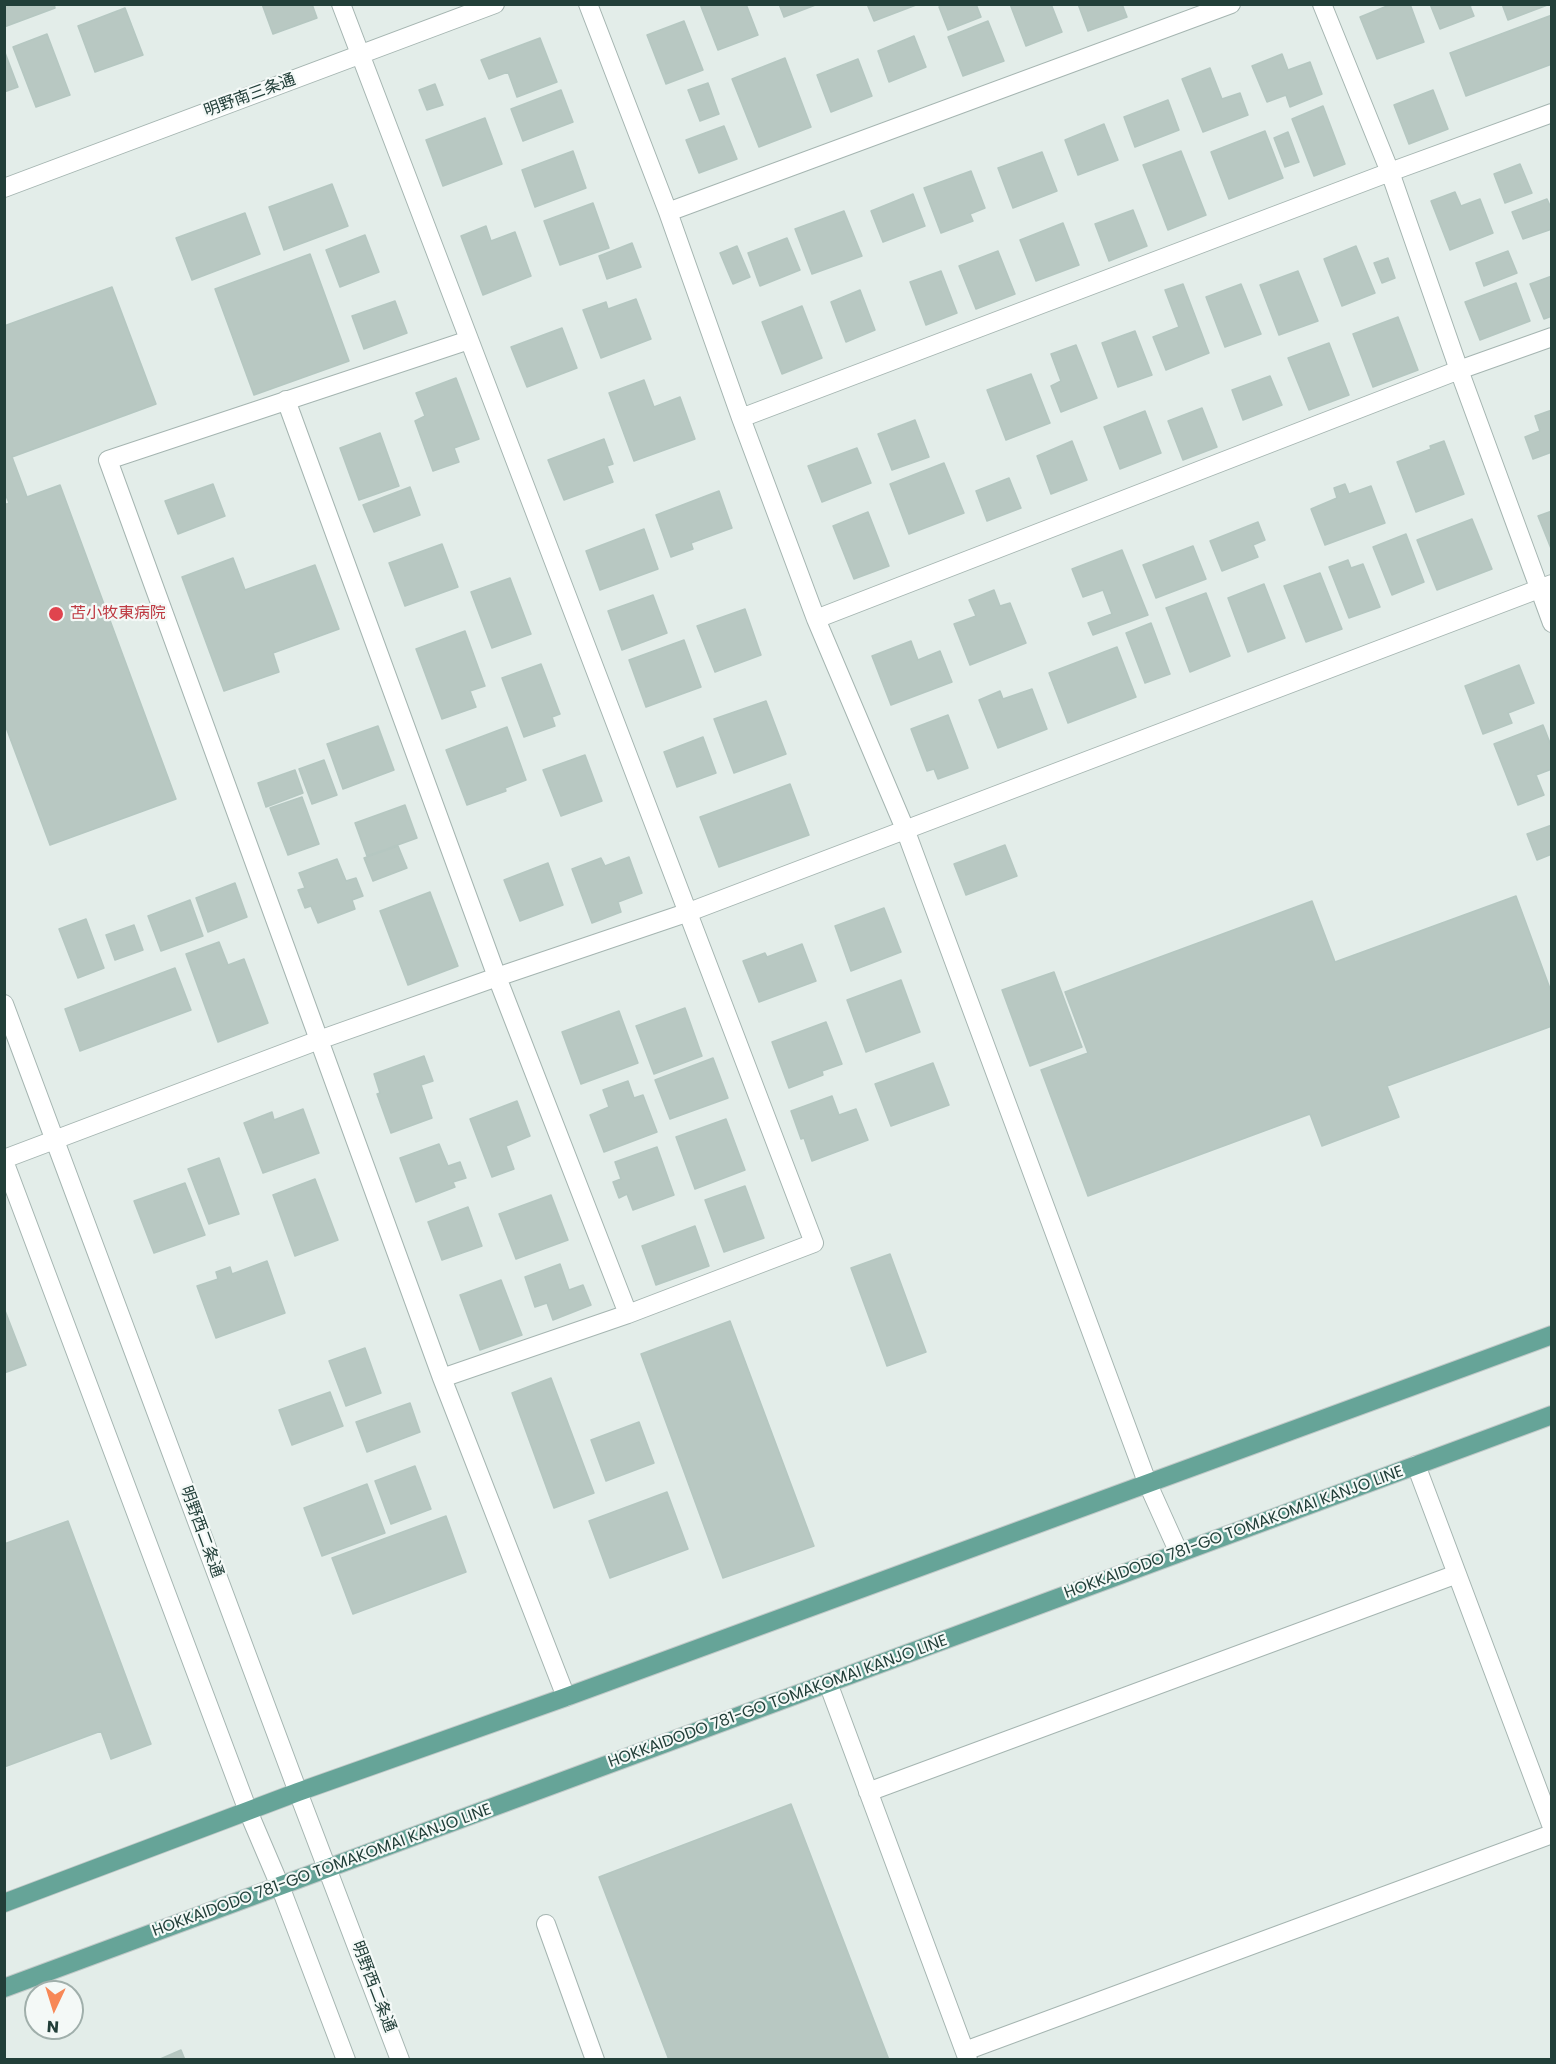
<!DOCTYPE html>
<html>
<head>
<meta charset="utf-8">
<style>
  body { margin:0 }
  #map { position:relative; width:1556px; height:2064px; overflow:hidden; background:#e3ede9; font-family:Poppins,sans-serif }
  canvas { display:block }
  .frame { position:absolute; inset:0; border:6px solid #223f39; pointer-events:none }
  .north { position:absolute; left:24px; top:1980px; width:60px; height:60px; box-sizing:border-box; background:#f4f9f7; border:2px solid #a0afab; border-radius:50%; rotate:184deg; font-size:16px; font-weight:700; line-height:24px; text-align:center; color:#223f39 }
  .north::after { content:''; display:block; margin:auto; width:21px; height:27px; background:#f78857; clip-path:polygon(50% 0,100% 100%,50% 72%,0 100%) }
</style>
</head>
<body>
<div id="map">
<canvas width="1556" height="2064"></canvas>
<div class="frame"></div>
<div class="north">N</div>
</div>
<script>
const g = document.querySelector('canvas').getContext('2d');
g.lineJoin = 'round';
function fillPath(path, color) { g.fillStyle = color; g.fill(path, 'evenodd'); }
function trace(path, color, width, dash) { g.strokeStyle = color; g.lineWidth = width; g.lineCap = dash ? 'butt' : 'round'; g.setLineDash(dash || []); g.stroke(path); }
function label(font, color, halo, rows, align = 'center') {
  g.font = font + ' Poppins,"Noto Sans JP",sans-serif'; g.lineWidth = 4.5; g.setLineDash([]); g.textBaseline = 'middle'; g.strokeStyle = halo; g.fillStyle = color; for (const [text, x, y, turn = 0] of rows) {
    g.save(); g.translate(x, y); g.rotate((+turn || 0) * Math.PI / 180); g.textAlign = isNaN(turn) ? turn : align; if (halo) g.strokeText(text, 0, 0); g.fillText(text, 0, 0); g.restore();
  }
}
const building = new Path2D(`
  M4 4H54L55 8 4 27Z
  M262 4H312L317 18 273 34Z
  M700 4H746L758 35 718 50Z
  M779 4H818L784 17Z
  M867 4H916V5L874 21Z
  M945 4H976L981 17 948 30 939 7Z
  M1010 4H1051L1062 32 1026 46Z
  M1078 4H1122L1127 17 1088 31Z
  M1392 4H1410L1424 42 1377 59 1360 17Z
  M1430 4H1475L1470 6 1474 16 1440 29Z
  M1502 4H1550L1508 20Z
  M125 8 143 55 95 72 78 26Z
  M1552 15V64L1466 96 1450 53Z
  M684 21 703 70 666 84 647 35Z
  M988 21 1004 61 963 76 948 37Z
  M47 34 70 95 36 107 13 47Z
  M914 36 926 67 889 82 878 51Z
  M540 38 557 82 517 97 508 72 489 79 481 60Z
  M4 50 18 87 4 92Z
  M1282 54 1288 70 1310 62 1322 94 1290 107 1286 95 1267 102 1252 66Z
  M785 58 811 127 759 147 732 79Z
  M858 59 872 96 831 112 817 75Z
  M1210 68 1222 99 1240 93 1248 115 1203 132 1182 79Z
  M708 83 719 114 700 121 688 90Z
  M435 84 443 105 427 110 419 90Z
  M561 90 573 122 523 141 511 109Z
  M1433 90 1448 129 1409 144 1394 105Z
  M1168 100 1179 130 1135 147 1124 117Z
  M1323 106 1345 164 1314 176 1292 119Z
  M485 118 502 164 443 186 426 140Z
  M1104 124 1118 160 1078 175 1065 140Z
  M724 126 737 159 699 173 686 140Z
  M1265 131 1283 178 1229 199 1211 152Z
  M1288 132 1299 162 1285 167 1274 138Z
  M573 151 586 188 535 207 522 170Z
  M1181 151 1206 215 1168 230 1143 165Z
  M1042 152 1057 191 1013 208 998 168Z
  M1520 164 1532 193 1505 203 1494 174Z
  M971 171 985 208 970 214 973 221 941 233 924 188Z
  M332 184 348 226 284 250 269 207Z
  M1455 192 1461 206 1480 199 1493 233 1450 250 1431 201Z
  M913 194 925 226 883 242 871 211Z
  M1547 199 1552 210V229L1523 239 1512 212Z
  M593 203 609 248 560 265 544 221Z
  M1133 210 1147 246 1109 261 1095 224Z
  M844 211 862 256 812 274 795 229Z
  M245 213 260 254 192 280 176 238Z
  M1063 223 1079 265 1036 281 1020 240Z
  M486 226 491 241 515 232 531 276 483 295 461 236Z
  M365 235 379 272 340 287 326 250Z
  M787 238 800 270 760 286 748 253Z
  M632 243 641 267 607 279 599 256Z
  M737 246 750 277 733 284 720 253Z
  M1356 246 1375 293 1342 306 1324 259Z
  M998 251 1015 294 976 309 959 266Z
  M1508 251 1517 273 1484 286 1476 263Z
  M310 254 349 361 254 395 215 289Z
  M1388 258 1395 278 1382 283 1374 263Z
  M941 271 957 313 926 325 910 282Z
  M1298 271 1318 321 1279 335 1260 285Z
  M1552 276V316L1544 319 1530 284Z
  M1516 283 1530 321 1480 340 1465 302Z
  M1183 284 1209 353 1166 370 1153 337 1179 327 1165 290Z
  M1241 284 1261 334 1225 347 1206 297Z
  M112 287 156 404 12 457 27 497 60 485 176 799 50 845 4 722V505L9 503 4 491V326Z
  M860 290 875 330 846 342 831 302Z
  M636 299 651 339 601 358 583 310 606 302 608 309Z
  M395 301 407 333 364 349 352 316Z
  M802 306 822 358 782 374 762 322Z
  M1398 317 1418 370 1373 387 1353 334Z
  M562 328 577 368 527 387 511 347Z
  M1135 331 1152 375 1118 387 1102 343Z
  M1329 343 1349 395 1309 410 1288 358Z
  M1076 345 1097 398 1061 412 1051 386 1061 381 1051 354Z
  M1031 374 1050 423 1006 440 987 390Z
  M1270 376 1282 405 1243 420 1232 390Z
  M456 378 479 439 454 448 459 462 433 471 415 421 425 416 416 393Z
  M644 380 654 407 680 397 695 439 634 461 609 393Z
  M1202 408 1217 447 1183 460 1168 421Z
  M1552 410V452L1533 459 1525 437 1540 431 1535 416Z
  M1145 411 1161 453 1120 469 1104 427Z
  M915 420 929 457 892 470 878 434Z
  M380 433 399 486 359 500 340 448Z
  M604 439 613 464 607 466 613 482 564 500 548 460Z
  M1072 441 1087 480 1051 494 1037 456Z
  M1444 441 1464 494 1416 512 1397 462 1431 449 1430 446Z
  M857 448 871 483 822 502 808 466Z
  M944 463 964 513 909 534 890 484Z
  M1009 478 1021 508 987 521 976 491Z
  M213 484 225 516 178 534 165 501Z
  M1345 484 1349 494 1371 486 1385 523 1325 545 1311 509 1337 498 1334 488Z
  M410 487 420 515 374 532 363 505Z
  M719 491 732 528 691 543 693 549 671 557 656 515Z
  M1552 511V551L1538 516Z
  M868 512 889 566 854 579 833 526Z
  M1472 519 1492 569 1437 590 1417 540Z
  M1258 522 1265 540 1253 545 1258 557 1222 571 1210 541Z
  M644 529 658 569 600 590 586 551Z
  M1406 534 1424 582 1392 595 1373 547Z
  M442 544 458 587 405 606 389 563Z
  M1193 546 1206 579 1156 598 1143 565Z
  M1122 550 1148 615 1093 635 1088 623 1112 614 1103 590 1083 597 1072 569Z
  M233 558 245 590 315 565 339 629 273 653 279 672 224 691 182 577Z
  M1348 560 1351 568 1363 564 1380 607 1349 618 1329 567Z
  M1320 573 1342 629 1306 642 1284 586Z
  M510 578 531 634 492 648 471 592Z
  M1264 584 1285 638 1248 652 1228 598Z
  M994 590 1000 606 1010 603 1026 643 970 665 954 624 976 616 969 600Z
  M1206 593 1230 656 1190 672 1166 608Z
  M653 595 667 633 622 650 608 611Z
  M745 609 761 655 715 672 697 626Z
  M1151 623 1170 674 1145 683 1126 633Z
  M465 631 485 686 470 691 476 707 442 719 416 649Z
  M684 640 701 687 646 707 629 660Z
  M911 641 918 660 940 651 952 682 891 705 872 656Z
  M1117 647 1136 697 1068 723 1049 673Z
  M541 664 560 714 552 717 555 726 524 737 502 678Z
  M1519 665 1534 703 1508 713 1512 723 1483 734 1465 686Z
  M1032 689 1047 729 998 748 979 700 1000 691 1003 699Z
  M766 701 786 754 734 773 714 719Z
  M948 715 968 768 938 779 934 769 927 771 911 729Z
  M1543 725 1552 748V769L1536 775 1544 795 1518 805 1494 744Z
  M378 726 394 770 343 789 327 744Z
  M507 727 526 780 505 788 506 791 467 805 446 750Z
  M703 737 716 773 677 787 664 752Z
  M585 755 602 801 561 816 543 770Z
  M324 760 337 795 312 804 299 769Z
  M295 770 303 793 266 807 258 783Z
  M790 784 809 835 719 867 700 817Z
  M302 797 319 844 288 855 270 808Z
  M405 805 417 838 367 856 355 823Z
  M1552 825V854L1537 860 1527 834Z
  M1005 845 1017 876 966 895 954 864Z
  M398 846 407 868 373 881 364 858Z
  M629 857 642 893 618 902 621 912 592 923 572 869 601 858 605 866Z
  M337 859 346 881 356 878 363 896 352 900 355 909 318 923 311 906 305 908 298 890 305 888 299 873Z
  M548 863 563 905 520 921 504 880Z
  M235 883 247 917 208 932 196 898Z
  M430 892 458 966 408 985 380 911Z
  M1516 896 1552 994V1026L1387 1086 1399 1117 1322 1146 1310 1114 1088 1196 1041 1070 1088 1053 1065 992 1312 901 1335 962Z
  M190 900 203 936 161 951 148 916Z
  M884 908 901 952 851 971 835 926Z
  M86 919 104 968 78 978 59 929Z
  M134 925 143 950 115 960 106 935Z
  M219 942 228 965 244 959 268 1023 218 1042 186 954Z
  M802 944 816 981 759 1002 743 961 765 953 767 957Z
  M175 968 191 1010 80 1051 65 1009Z
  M1054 972 1082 1047 1030 1066 1002 990Z
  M901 980 920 1032 866 1052 847 1000Z
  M685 1008 702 1056 654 1074 636 1026Z
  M619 1011 638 1063 581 1084 562 1032Z
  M826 1022 842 1064 822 1071 823 1075 789 1088 772 1042Z
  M424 1056 433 1081 421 1085 432 1118 391 1133 377 1094 380 1093 374 1074Z
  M713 1058 728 1098 670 1119 655 1080Z
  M933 1063 949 1105 891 1126 875 1084Z
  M628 1081 634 1098 643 1095 657 1132 604 1152 590 1115 609 1107 603 1090Z
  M832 1096 839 1115 856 1109 868 1140 812 1161 804 1138 801 1139 791 1111Z
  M517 1101 530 1136 506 1146 514 1169 492 1177 470 1119Z
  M303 1109 319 1153 263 1173 244 1123 272 1112 274 1120Z
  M726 1119 745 1170 695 1189 676 1137Z
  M439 1144 448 1166 460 1162 466 1178 453 1182 455 1187 416 1202 400 1158Z
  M657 1147 674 1195 633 1210 627 1194 619 1198 613 1182 621 1179 615 1162Z
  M219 1158 239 1214 209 1224 188 1169Z
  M315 1179 338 1240 295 1256 273 1195Z
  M185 1183 205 1235 154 1253 134 1201Z
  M745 1186 764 1238 724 1252 705 1200Z
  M551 1195 568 1240 516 1259 499 1214Z
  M468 1207 482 1246 442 1260 428 1222Z
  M695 1226 709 1266 656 1285 642 1246Z
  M890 1254 926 1352 887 1366 851 1268Z
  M267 1261 285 1313 216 1338 197 1286 218 1279 216 1272 230 1267 232 1274Z
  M560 1264 569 1290 583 1285 591 1305 553 1320 547 1303 535 1307 525 1277Z
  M501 1280 522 1335 480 1350 460 1295Z
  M4 1308 26 1365 4 1373Z
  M730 1321 814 1546 723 1578 641 1354Z
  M365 1348 381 1393 346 1406 329 1361Z
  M551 1378 594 1493 554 1508 512 1393Z
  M330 1392 343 1426 292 1445 279 1410Z
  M410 1403 420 1432 367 1452 356 1422Z
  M639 1422 654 1463 606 1481 591 1440Z
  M415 1466 431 1509 391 1524 375 1481Z
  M367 1484 385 1533 322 1556 304 1508Z
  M667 1492 688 1549 610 1578 589 1521Z
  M446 1516 466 1572 353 1614 332 1558Z
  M68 1521 151 1744 111 1759 101 1731 4 1767V1544Z
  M791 1804 889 2060H669L599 1877Z
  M181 2050 185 2060H158Z`);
const minor = new Path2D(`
  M341 4 814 1243 628 1314 442 1378
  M588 4 668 212 741 418 816 619 905 829 1147 1482 1179 1553
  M1322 4 1390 172 1459 370 1552 623
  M4 188 495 4
  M668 212 1231 4
  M469 340 108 460 442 1378 566 1697
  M286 400 497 977 628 1314
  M741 418 1390 172 1552 113
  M816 619 1459 370 1552 337
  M4 1004 298 1792 400 2060
  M4 1159 319 1040 497 977 689 912 1552 584
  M4 1161 248 1811 280 1886 346 2060
  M1416 1465 1552 1827
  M828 1683 968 2060
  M868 1792 1457 1574
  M546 1924 595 2060
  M965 2051 1552 1834`);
const major = new Path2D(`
  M4 1903 298 1792 566 1697 1552 1335
  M4 1988 1552 1415`);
const markers = [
  [56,614,8,"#e0444e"]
];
const streetNames = [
  ["明野南三条通",250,96,-20],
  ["明野西二条通",201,1532,70],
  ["HOKKAIDODO 781-GO TOMAKOMAI KANJO LINE",1234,1533,-20],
  ["HOKKAIDODO 781-GO TOMAKOMAI KANJO LINE",778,1702,-20],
  ["HOKKAIDODO 781-GO TOMAKOMAI KANJO LINE",322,1871,-20],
  ["明野西二条通",373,1987,69]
];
const healthNames = [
  ["苫小牧東病院",70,614]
];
fillPath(building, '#b8c8c2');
trace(building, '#b5c7c1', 1.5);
trace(minor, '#a5b5b1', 20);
trace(major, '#c1c9c8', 20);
trace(minor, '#fff', 18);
trace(major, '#66a498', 18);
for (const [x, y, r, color] of markers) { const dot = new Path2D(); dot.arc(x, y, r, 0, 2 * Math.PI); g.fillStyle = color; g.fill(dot); trace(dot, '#f4f9f7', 2); }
label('16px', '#223f39', '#f4f9f7', streetNames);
label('16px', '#be3a42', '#f4f9f7', healthNames, 'left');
</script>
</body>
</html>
